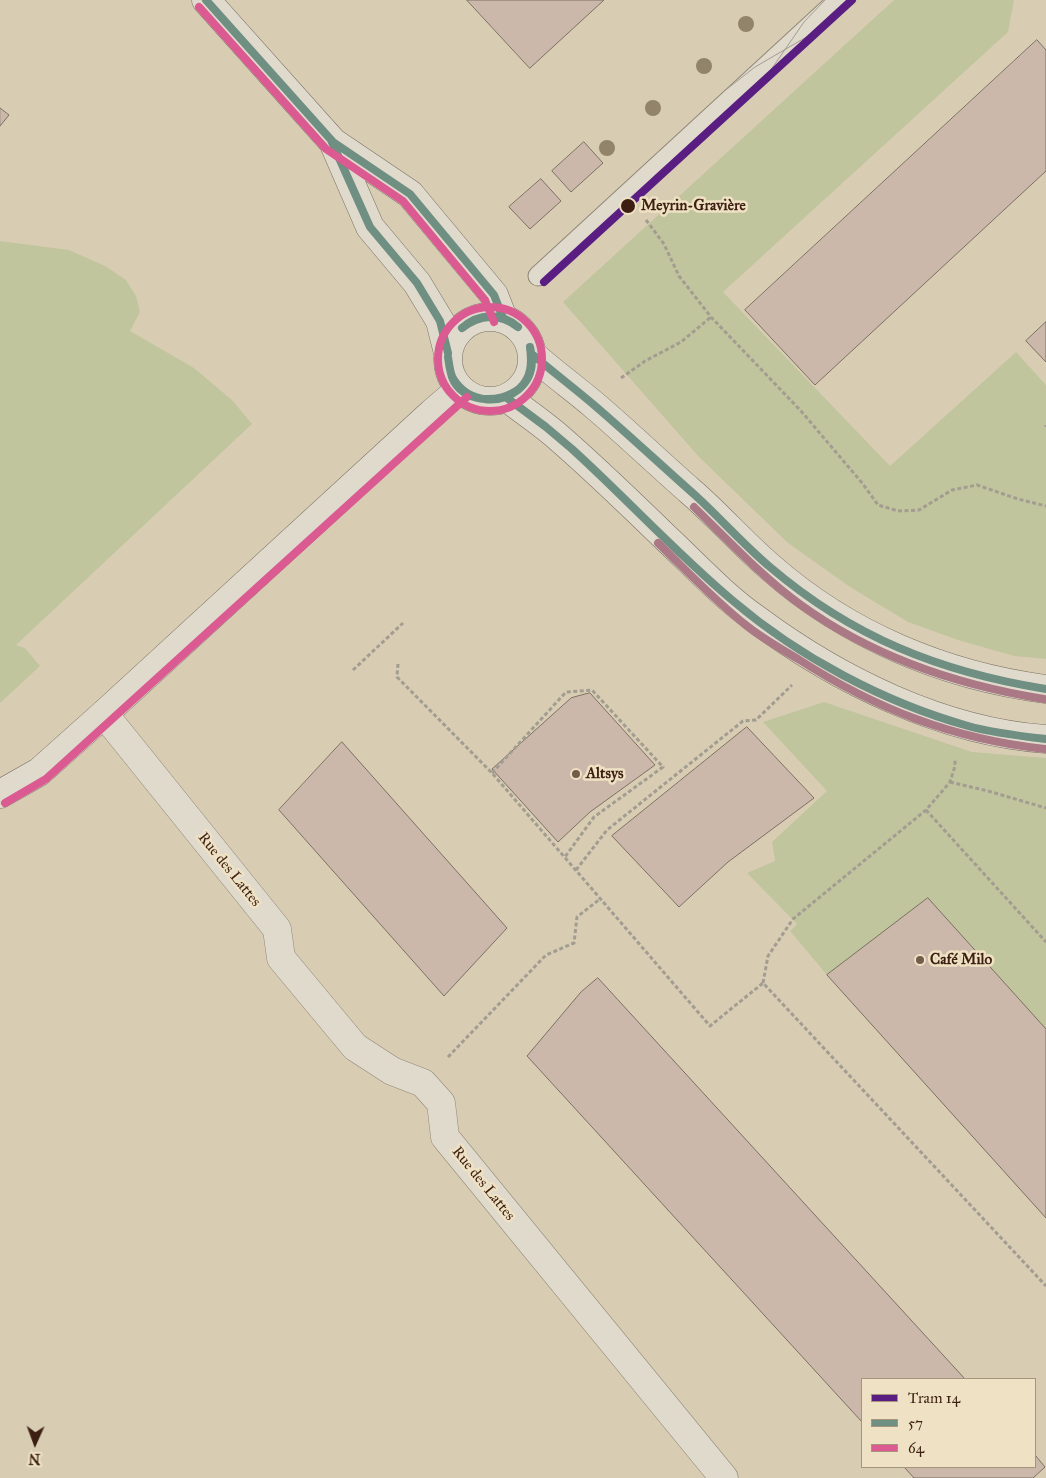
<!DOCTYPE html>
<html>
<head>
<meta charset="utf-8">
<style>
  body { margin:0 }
  #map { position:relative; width:1046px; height:1478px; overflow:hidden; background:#d8cdb3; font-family:"IM FELL Great Primer",serif }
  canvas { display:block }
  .legend { position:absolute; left:861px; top:1378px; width:175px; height:90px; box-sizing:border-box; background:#efe2c4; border:1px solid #a7947d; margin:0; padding:6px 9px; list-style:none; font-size:15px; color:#3c1f12 }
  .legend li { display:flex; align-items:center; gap:10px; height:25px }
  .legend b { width:25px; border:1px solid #a7947d }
  .north { position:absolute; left:10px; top:1418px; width:50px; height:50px; -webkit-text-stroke:4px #efe2c4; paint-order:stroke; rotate:182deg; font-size:14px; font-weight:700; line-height:20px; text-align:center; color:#3c1f12 }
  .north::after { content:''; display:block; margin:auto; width:18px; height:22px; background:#3c1f12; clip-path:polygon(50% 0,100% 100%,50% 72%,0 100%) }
</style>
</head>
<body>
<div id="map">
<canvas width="1046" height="1478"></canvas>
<ul class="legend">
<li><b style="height:6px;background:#5a1e82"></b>Tram 14</li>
<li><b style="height:6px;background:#6e8f82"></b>57</li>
<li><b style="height:6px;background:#da5a91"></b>64</li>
</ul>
<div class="north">N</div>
</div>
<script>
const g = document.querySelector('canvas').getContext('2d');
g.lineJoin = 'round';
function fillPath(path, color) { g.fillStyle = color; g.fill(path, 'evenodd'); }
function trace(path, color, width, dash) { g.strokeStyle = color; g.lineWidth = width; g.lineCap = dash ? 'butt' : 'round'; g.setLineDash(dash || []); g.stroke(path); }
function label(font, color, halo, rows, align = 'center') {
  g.font = font + ' "IM FELL Great Primer",serif'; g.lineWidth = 5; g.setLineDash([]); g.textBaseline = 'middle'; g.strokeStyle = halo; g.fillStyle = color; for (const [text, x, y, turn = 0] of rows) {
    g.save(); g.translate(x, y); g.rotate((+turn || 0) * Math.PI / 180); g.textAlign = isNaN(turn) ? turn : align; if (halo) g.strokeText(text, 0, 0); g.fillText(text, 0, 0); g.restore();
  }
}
const green = new Path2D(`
  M894 0H1014L1008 32 723 292 890 466 1016 352 1046 385V659L1014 656 958 640 908 622 850 587 788 543 699 457 563 302Z
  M0 241 69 250 105 266 126 280 136 296 140 312 130 331 194 368 233 401 252 424 16 645 25 648 40 666 0 703Z
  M824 702 972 752 1046 758V1218L827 975 790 931 797 924 747 873 775 861 772 842 827 791 763 722Z`);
const building = new Path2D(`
  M467 0H604L530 68Z
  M1037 40 1046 50V171L815 385 745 310Z
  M0 108 9 115 0 126Z
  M584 142 603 163 571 192 552 171Z
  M541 179 561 201 530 229 509 207Z
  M1046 322V362L1026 341Z
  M590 693 655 765 590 812 558 842 492 769 571 698Z
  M747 727 814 798 728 862 679 907 612 836Z
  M342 742 507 928 444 996 279 810Z
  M928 898 1046 1029V1218L827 975Z
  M598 978 965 1379H862V1422L527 1056 581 992Z
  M1035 1455 1045 1467 1033 1478H914L904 1467H1035Z`);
const path = new Path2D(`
  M646 220 664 244 679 276 711 317 801 411 863 484 878 505 898 511 919 510 952 490 977 485 1018 499 1046 506
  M621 378 645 361 681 342 711 317
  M1046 425V427
  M398 664 397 677 492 773 710 1026 763 983 1046 1286
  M353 670 403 623
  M492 773 566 692 592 690 663 767 594 817 565 857
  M950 782 988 791 1046 808
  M926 810 1046 942
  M576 870 607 830 743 721 756 720 792 685
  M763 983 768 956 793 919 926 810 950 782 955 766V759
  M448 1057 546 955 574 943 577 917 600 899`);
const lane = new Path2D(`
  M538 276 838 0`);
const street = new Path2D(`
  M104 714 277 929 281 958 355 1047 392 1071 423 1083 441 1103 445 1137 724 1478`);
const secondary = new Path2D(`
  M206 0 333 142 410 194 494 295 503 318
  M333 142 370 227 417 283 440 321 448 353
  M448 359a42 42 0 1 1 84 0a42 42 0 1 1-84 0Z
  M533 355C553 373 574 388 594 405 627 433 658 463 690 491 718 515 742 543 770 567 847 635 945 676 1046 689
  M507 398C524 411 542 423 558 437 595 469 631 504 666 538 695 565 723 596 756 619 838 680 943 732 1046 739
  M0 794 39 772 104 714 432 413 460 389`);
const tram = new Path2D(`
  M727 89 755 67 815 32 842 9
  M741 102 766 77 804 22 825 0`);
const bus1 = new Path2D(`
  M206 0 333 142 410 194 494 295 503 318
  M331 140 370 227 417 283 440 321 448 353
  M462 328C479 313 501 312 518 327
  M462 328C480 314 500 313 518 327
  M533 355C553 372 574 388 594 405 629 435 662 466 696 496 721 519 744 545 770 567 852 637 940 672 1046 689
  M448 357C449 364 450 371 452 377 462 404 500 404 519 389
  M448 357C449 364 450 375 454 380 468 402 499 406 519 389
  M519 389C532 377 532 363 530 347
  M519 389C532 378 534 363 530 347
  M507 398 546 427 572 449C626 498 676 553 732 600 799 657 883 702 968 726 993 733 1020 736 1046 739`);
const bus2 = new Path2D(`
  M199 7 326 149 403 201 485 300 494 322
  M438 359a52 52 0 1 1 104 0a52 52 0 1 1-104 0Z
  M5 803 46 779 467 397`);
const bus3 = new Path2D(`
  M694 507C729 541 762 577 801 605 873 657 957 685 1044 699
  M658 543C687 571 715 601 747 626 762 638 781 649 798 659 876 709 953 739 1045 749`);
const tram1 = new Path2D(`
  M544 282 852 0`);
const trees = [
  [746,24],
  [704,66],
  [653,108],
  [607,148]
];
const markers = [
  [628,206,8,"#3c1f12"],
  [576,774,5,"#735c4a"],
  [920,960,5,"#735c4a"]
];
const stopNames = [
  ["Meyrin-Gravière",641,206]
];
const poiNames = [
  ["Altsys",586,774],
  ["Café Milo",930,960]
];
const streetNames = [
  ["Rue des Lattes",229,870,51],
  ["Rue des Lattes",483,1184,51]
];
fillPath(green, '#c1c59d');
fillPath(building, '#ccb8aa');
trace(building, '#7a7062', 1);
trace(lane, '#918777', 21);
trace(street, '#918777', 29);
trace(secondary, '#7a7062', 29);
trace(path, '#a29c91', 3, [4, 2.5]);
trace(lane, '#e0dacd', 19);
trace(street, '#e0dacd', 28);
trace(secondary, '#e0dacd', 28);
trace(tram, '#a29c91', 1);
trace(bus1, '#6e8f82', 8);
trace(bus2, '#da5a91', 8);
trace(bus3, '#ab7985', 8);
trace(tram1, '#5a1e82', 8);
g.fillStyle = '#92836b';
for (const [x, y] of trees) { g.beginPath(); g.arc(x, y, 8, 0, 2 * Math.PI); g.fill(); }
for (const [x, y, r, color] of markers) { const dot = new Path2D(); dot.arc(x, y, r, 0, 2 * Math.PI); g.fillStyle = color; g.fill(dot); trace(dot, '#efe2c4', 2); }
label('bold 15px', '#3c1f12', '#efe2c4', stopNames, 'left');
label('bold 15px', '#3c1f12', '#efe2c4', poiNames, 'left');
label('15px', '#3c1f12', '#efe2c4', streetNames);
</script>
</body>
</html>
